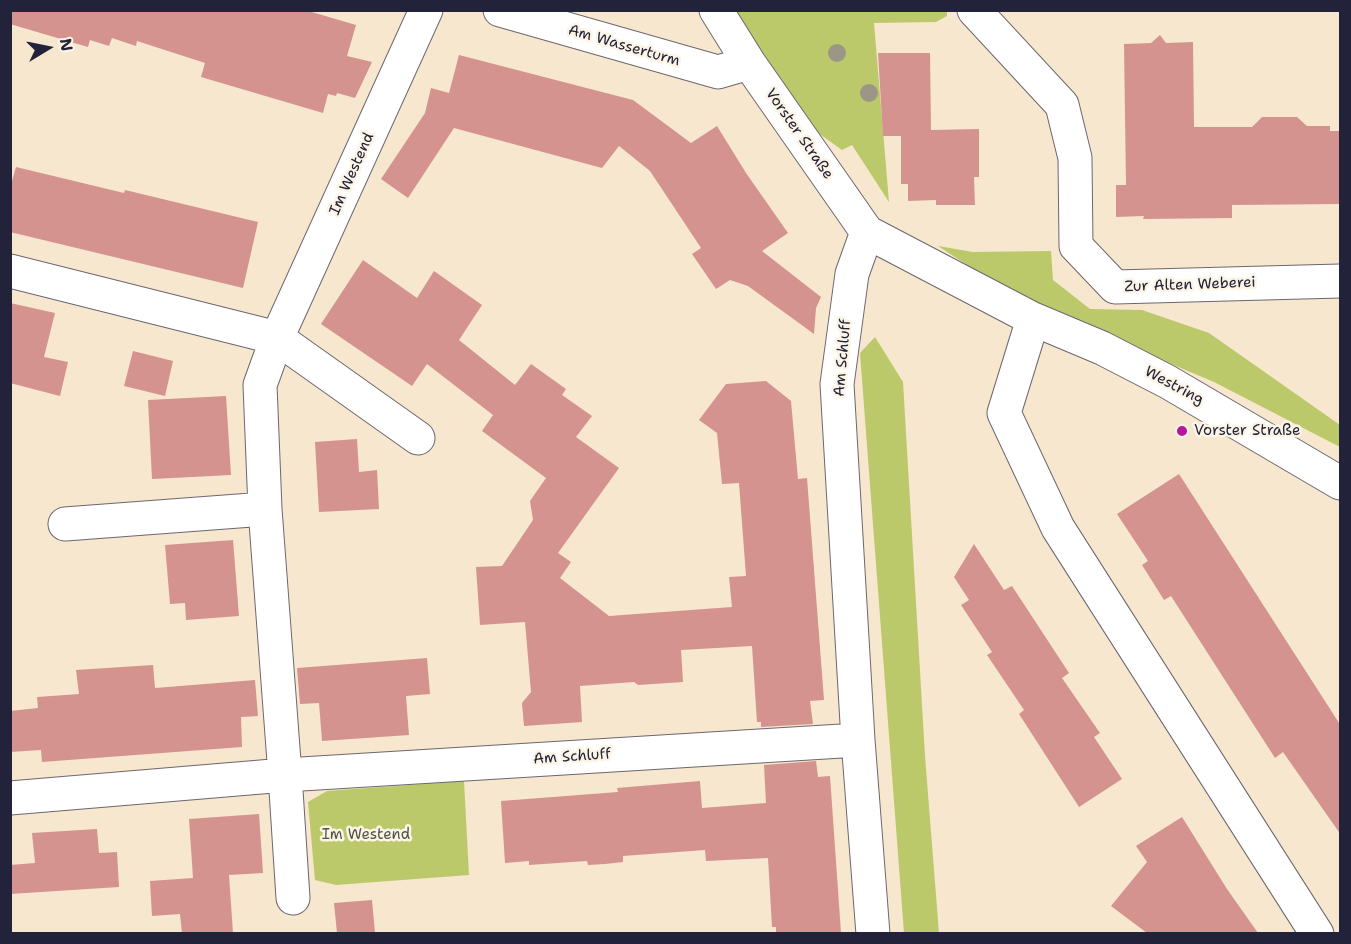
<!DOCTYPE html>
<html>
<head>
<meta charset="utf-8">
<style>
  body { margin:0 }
  #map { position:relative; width:1351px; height:944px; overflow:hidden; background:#f6e7ce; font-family:"Shantell Sans",sans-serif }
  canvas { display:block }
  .frame { position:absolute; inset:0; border:12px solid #22223b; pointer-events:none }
  .north { position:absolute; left:18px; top:18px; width:60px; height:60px; -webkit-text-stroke:4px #fcf5e5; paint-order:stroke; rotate:80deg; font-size:16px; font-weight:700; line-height:24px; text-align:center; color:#22223b }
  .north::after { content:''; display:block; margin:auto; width:21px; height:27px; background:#22223b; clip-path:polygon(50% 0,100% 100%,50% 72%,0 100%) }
</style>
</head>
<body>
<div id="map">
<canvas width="1351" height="944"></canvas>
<div class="frame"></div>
<div class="north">N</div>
</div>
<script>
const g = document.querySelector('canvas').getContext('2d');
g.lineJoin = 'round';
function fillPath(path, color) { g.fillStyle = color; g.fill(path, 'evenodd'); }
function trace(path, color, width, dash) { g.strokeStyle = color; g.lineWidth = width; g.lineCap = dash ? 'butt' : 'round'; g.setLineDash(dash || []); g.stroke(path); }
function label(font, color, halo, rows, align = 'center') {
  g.font = font + ' "Shantell Sans",sans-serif'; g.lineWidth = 5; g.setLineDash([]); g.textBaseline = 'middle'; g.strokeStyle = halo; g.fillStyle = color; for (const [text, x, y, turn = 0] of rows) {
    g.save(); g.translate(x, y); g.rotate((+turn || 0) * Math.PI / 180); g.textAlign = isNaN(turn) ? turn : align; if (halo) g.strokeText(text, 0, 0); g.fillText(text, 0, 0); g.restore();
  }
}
const green = new Path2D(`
  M735 11H947V16L936 22 874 23 889 202 852 145 842 150 807 125Z
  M938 246 973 252 1051 251 1053 280 1090 309 1142 310 1209 333 1340 425V447L1214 382 1022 301Z
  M875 337 903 382 925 756 939 933H904L860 353Z
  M464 781 469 875 336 885 315 880 308 802 327 791Z`);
const building = new Path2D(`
  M10 10H305L356 25 347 56 372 62 355 98 337 93 336 96 328 94 323 113 201 77 205 63 137 41 136 46 112 38 109 46 90 40 88 47 10 24Z
  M1160 35 1166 43 1193 42 1194 127H1252L1262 117H1297L1307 126H1330V131H1341V204L1232 205V218L1143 219 1144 216 1116 217V185H1126L1124 44 1151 43Z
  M878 53H930L931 130 979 129V177H974L975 205H936V200L908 201V184H901V136H883Z
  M459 55 633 100 691 143 717 126 746 173 788 233 762 251 821 297 816 308 814 334 748 286 730 280 716 289 692 254 701 248 650 171 619 146 602 168 454 128 408 198 381 179 425 113 431 88 449 93Z
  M16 167 124 193 125 190 258 222 243 288 10 232V188Z
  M363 260 417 298 434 271 482 305 459 340 515 385 531 364 566 389 562 395 592 416 576 437 619 468 558 553 571 562 560 578 609 616 732 607 729 577 746 576 739 483 722 484 717 433 699 420 726 384 766 381 791 401 798 479 807 478 824 700 810 701 813 724 761 727V722H757L752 646 681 650 683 682 638 685 634 682 580 686 582 722 524 726 522 703 531 692 525 622 480 625 476 567 502 566 533 520 530 501 546 478 482 431 493 415 427 364 412 386 321 324Z
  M10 303 55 313 44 357 68 362 60 396 10 383Z
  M133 351 173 361 165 396 124 386Z
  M226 396 231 475 152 479 148 400Z
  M357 439 359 472 377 470 379 509 319 512 315 442Z
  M1179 474 1341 726V835L1283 752 1275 758 1171 596 1164 600 1142 565 1148 561 1117 514Z
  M233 540 239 616 186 620 185 603 170 604 165 545Z
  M974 544 1004 590 1012 586 1069 673 1062 678 1100 733 1094 737 1122 779 1079 807 1019 714 1024 710 987 655 992 652 961 605 969 600 954 577Z
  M427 658 430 694 406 696 409 735 322 741 319 703 300 704 297 668Z
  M153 665 155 688 255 680 258 716 241 717 242 747 42 762 41 750 10 752V711L38 708 37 697 79 694 76 670Z
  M816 761 818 777 830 776 841 933H776V927H772L768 858 706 861 705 850 623 856V862L605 864 588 865 587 861 529 865V861L505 863 501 801 618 792 617 788 700 781 702 808 766 803 764 765Z
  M259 814 263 873 229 875 233 933H182L180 914 152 916 150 881 193 878 189 819Z
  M1182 817 1227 889 1258 933H1147L1111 906 1147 862 1136 846Z
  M97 829 99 853 117 852 119 887 10 894V865L35 863 32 833Z
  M372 900 375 933H337L334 903Z`);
const minor = new Path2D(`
  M500 10 718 72 749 63
  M716 10 749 63 867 232 1033 319 1102 348 1168 382 1340 483
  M974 10 1062 105 1075 158 1076 246 1115 287 1340 281
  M867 232 852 274 837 384 858 740 873 934
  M10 271 277 338 418 438
  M1033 319 1004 413 1058 528 1317 934
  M65 524 265 509
  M10 798 285 775 265 509 260 385 277 338 426 10
  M293 898 285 775 858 740`);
const trees = [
  [837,53],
  [869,93]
];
const markers = [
  [1182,431,6,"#b5179e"]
];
const streetNames = [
  ["Am Wasserturm",624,46,16],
  ["Vorster Straße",799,134,55],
  ["Im Westend",352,174,-66],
  ["Zur Alten Weberei",1190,285,-2],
  ["Am Schluff",843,358,-85],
  ["Westring",1174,386,28],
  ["Am Schluff",572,757,-4]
];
const poiNames = [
  ["Vorster Straße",1194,431]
];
const parkNames = [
  ["Im Westend",366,835]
];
fillPath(green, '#bcc96a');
fillPath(building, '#d4938f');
trace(minor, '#6c676e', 35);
trace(minor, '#fff', 33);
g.fillStyle = '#9b9685';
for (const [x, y] of trees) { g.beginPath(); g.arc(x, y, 9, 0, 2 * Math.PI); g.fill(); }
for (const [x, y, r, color] of markers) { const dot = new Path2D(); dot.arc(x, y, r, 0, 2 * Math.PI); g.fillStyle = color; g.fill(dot); trace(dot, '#fcf5e5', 2); }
label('15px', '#22223b', '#fcf5e5', streetNames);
label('15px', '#22223b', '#fcf5e5', poiNames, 'left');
label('15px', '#505449', '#fcf5e5', parkNames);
</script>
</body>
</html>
